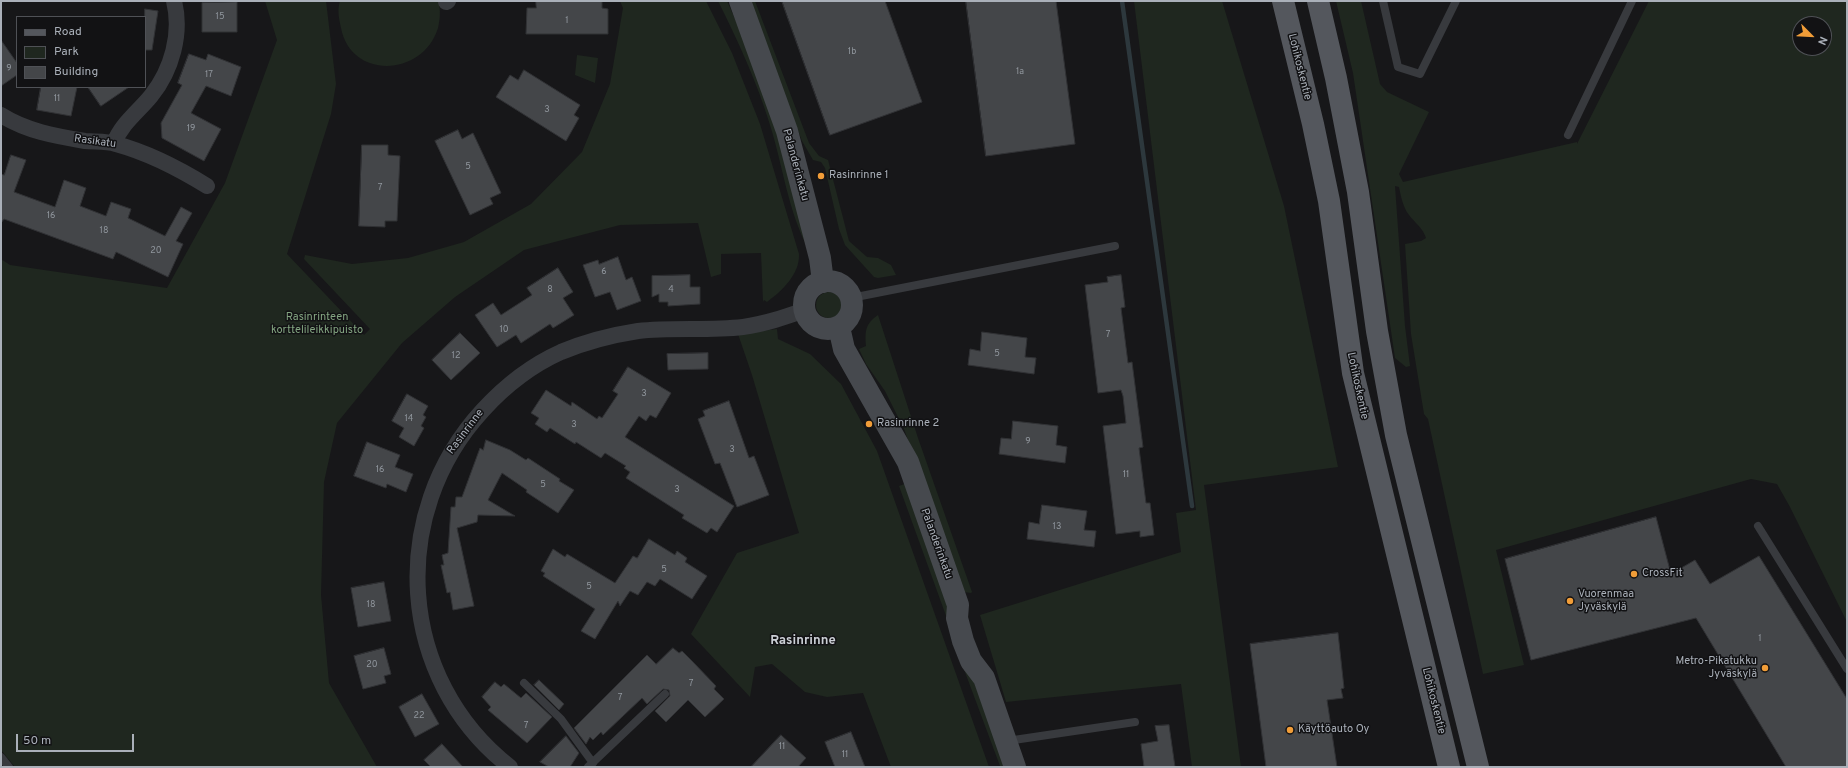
<!DOCTYPE html>
<html>
<head>
<meta charset="utf-8">
<style>
  body { margin:0 }
  #map { position:relative; width:1848px; height:768px; overflow:hidden; background:#171719; font-family:Overpass,sans-serif }
  canvas { display:block }
  .frame { position:absolute; inset:0; border:2px solid #aab0b9; pointer-events:none }
  .legend { position:absolute; left:16px; top:16px; width:130px; height:72px; box-sizing:border-box; background:#121214; border:1px solid #4f5156; margin:0; padding:5px 7px; list-style:none; font-size:12px; color:#aab0b9 }
  .legend li { display:flex; align-items:center; gap:8px; height:20px }
  .legend b { width:20px; border:1px solid #4f5156 }
  .north { position:absolute; left:1792px; top:16px; width:40px; height:40px; box-sizing:border-box; background:#121214; border:1px solid #4f5156; border-radius:50%; rotate:114deg; font-size:11px; font-weight:700; line-height:16px; text-align:center; color:#aab0b9 }
  .north::after { content:''; display:block; margin:auto; width:14px; height:18px; background:#f19d38; clip-path:polygon(50% 0,100% 100%,50% 72%,0 100%) }
  .scale { position:absolute; left:16px; top:734px; width:118px; height:18px; box-sizing:border-box; border:2px solid #aab0b9; border-top:0; padding-left:5px; font-size:12px; line-height:14px; white-space:nowrap; color:#aab0b9; -webkit-text-stroke:3px #121214; paint-order:stroke }
</style>
</head>
<body>
<div id="map">
<canvas width="1848" height="768"></canvas>
<div class="frame"></div>
<ul class="legend">
<li><b style="height:5px;background:#54575d"></b>Road</li>
<li><b style="height:11px;background:#1f271f"></b>Park</li>
<li><b style="height:11px;background:#444649"></b>Building</li>
</ul>
<div class="north">N</div>
<div class="scale">50 m</div>
</div>
<script>
const g = document.querySelector('canvas').getContext('2d');
g.lineJoin = 'round';
function fillPath(path, color) { g.fillStyle = color; g.fill(path, 'evenodd'); }
function trace(path, color, width, dash) { g.strokeStyle = color; g.lineWidth = width; g.lineCap = dash ? 'butt' : 'round'; g.setLineDash(dash || []); g.stroke(path); }
function label(font, color, halo, rows, align = 'center') {
  g.font = font + ' Overpass,sans-serif'; g.lineWidth = 3; g.setLineDash([]); g.textBaseline = 'middle'; g.strokeStyle = halo; g.fillStyle = color; for (const [text, x, y, turn = 0] of rows) {
    g.save(); g.translate(x, y); g.rotate((+turn || 0) * Math.PI / 180); g.textAlign = isNaN(turn) ? turn : align; if (halo) g.strokeText(text, 0, 0); g.fillText(text, 0, 0); g.restore();
  }
}
const green = new Path2D(`
  M265 1H326L336 84 331 114 287 254 364 335 370 329 304 259 305 255 352 264 408 258 464 242 531 204 582 152 610 84 623 8 620 1H706L732 53 760 124 799 254C800 274 782 291 767 302L764 300 763 302 761 253 721 254V274L711 277 698 223 620 225 524 250 455 297 402 343 337 423 324 482 321 595 329 683 377 767H15L1 750V259L10 265 167 288 225 183 277 40Z
  M340 1H438C441 10 440 19 438 28 423 77 351 80 341 28 339 18 337 11 340 1Z
  M718 1H727L762 79 809 250C788 212 783 166 770 125 757 82 738 41 718 1Z
  M748 1H755L809 143 819 156 828 160 849 241 867 257 878 258 891 265 896 275 878 278 874 277 845 245 839 229 825 168 821 162 813 160 802 141Z
  M1134 1H1222L1284 206 1338 467 1204 485 1241 767H1192L1181 684 1006 702 980 615 1181 552 1176 513 1196 510Z
  M1336 1H1361L1380 84 1387 92 1429 112 1399 174 1403 182 1577 142V144L1649 1H1847V622L1790 507 1777 484 1751 479 1496 550 1524 665 1483 674 1428 419 1424 414 1411 334 1405 244 1421 241 1426 238C1423 228 1415 223 1409 215 1403 207 1401 197 1399 187L1395 186 1405 326 1410 366 1406 367 1395 358 1353 73ZM1800 24H1824V48H1800Z
  M577 55 598 58 595 83 575 75Z
  M816 305a13 13 0 1 1 26 0a13 13 0 1 1-26 0Z
  M878 315 918 438 972 592 971 593 964 592 904 429 885 391 866 364 859 349 866 346C865 331 865 324 878 315Z
  M777 329 778 339 810 354 841 384 877 451 989 767H891L863 693 827 697 805 692 772 664 755 667 750 697 691 634 737 553 799 533 752 375 738 334Z
  M907 483 951 609 949 624 899 486Z
  M967 662 1005 767 1000 766 962 664Z`);
const stream = new Path2D(`
  M1122 1 1192 506`);
const building = new Path2D(`
  M536 1H602V8L608 9V34H526L527 8H536Z
  M782 1H885L922 102 830 135Z
  M966 1H1056L1075 144 986 156Z
  M237 2V32H202V3Z
  M145 9 158 11 152 50H145Z
  M1 40 17 63V75L1 86Z
  M189 54 206 60 208 54 241 67 231 96 206 86 191 113 221 129 204 161 162 138 161 123 182 85 178 83Z
  M524 70 580 105 574 115 579 118 566 141 496 97 510 75 518 80Z
  M41 87H77L71 116 37 110Z
  M88 87H129L101 106Z
  M458 130 462 139 473 133 501 193 490 198 493 204 470 215 435 141Z
  M362 145H388V155L400 156 397 221H385V227L359 226Z
  M11 155 26 160 14 192 55 207 64 180 86 188 80 206 106 216 111 202 131 209 128 218 165 236 181 207 192 213 176 241 183 244 168 277 116 252 113 259 4 219 1 223V174L4 175Z
  M618 257 626 280 632 277 641 301 617 310 610 292 595 297 583 265 598 260 599 264Z
  M558 268 573 292 563 298 574 315 553 328 550 324 521 343 516 335 497 347 475 315 493 303 501 315 532 295 527 288Z
  M690 275V287H700V304L668 306V302H659V294L652 297V276Z
  M1121 275 1125 307 1121 308 1128 363 1132 362 1143 447 1139 448 1146 503H1150L1154 535 1140 537V531L1116 534 1103 426 1126 423 1123 396 1121 390 1098 393 1085 285 1108 282 1107 277Z
  M982 332 1027 338 1025 357 1036 358 1034 374 968 365 970 349 980 351Z
  M460 333 480 353 451 380 432 360Z
  M708 353V369L668 370 667 354Z
  M628 367 671 393 656 418 650 415 646 421 639 416 625 437 734 506 717 532 711 528 707 533 682 518 684 515 626 478 630 472 624 468 626 466 605 453 601 458 576 442 575 444 550 428 547 432 535 424 539 418 531 413 546 390 571 406 572 402 597 419 599 416 602 418 618 394 613 391Z
  M407 394 428 406 423 415 426 417 421 426 424 428 414 446 399 437 404 428 392 421Z
  M729 401 749 458 754 456 769 495 737 507 720 463 715 464 698 419 705 416 703 411Z
  M1013 421 1058 426 1056 445 1067 447 1065 463 999 454 1001 438 1011 439Z
  M486 440 510 450 526 460 528 458 560 479 559 481 574 490 558 513 526 492 527 490 502 473 488 500 515 516 478 515 477 522 457 528 474 606 453 610 450 592 447 593 441 565H444L442 555 448 553 451 507H455L456 497H462L480 448 483 450Z
  M367 442 400 455 395 467 413 474 406 492 387 484 386 488 354 476Z
  M1042 505 1087 511 1084 530 1096 531 1094 547 1027 539 1029 522 1039 524Z
  M1656 517 1671 574 1695 560 1710 584 1759 556 1847 699V767H1786L1696 618 1531 660 1505 559Z
  M649 539 675 555 677 551 687 558 685 562 707 576 692 599 660 579 655 586 647 582 638 595 630 591 620 606 618 601 595 639 581 631 595 609 543 576 545 573 541 571 553 549 565 557 567 554 615 583 633 556 637 558Z
  M384 582 391 621 358 627 351 588Z
  M1338 633 1344 688 1341 689 1343 698 1327 700 1337 767H1266L1250 644Z
  M384 648 391 674 384 676 386 683 363 689 354 656Z
  M673 648 679 653 682 651 693 662 716 686 714 689 724 699 705 717 688 700 666 722 655 711 670 696 669 690 663 689 647 704 642 698 603 735 601 732 593 740 590 737 586 744 574 728 647 655 656 664Z
  M539 680 564 704 559 710 534 685Z
  M495 682 501 687 504 684 521 698 526 693 552 717 527 743 488 710 491 707 482 697Z
  M422 694 439 724 415 737 399 707Z
  M1169 725 1175 767H1144L1141 744 1158 741 1155 726Z
  M851 732 865 767H835L825 742Z
  M781 735 806 758 798 767H751Z
  M566 736 579 753 570 767H549L540 762Z
  M442 744 463 767H431L424 760Z`);
const lane = new Path2D(`
  M1383 1 1398 67 1420 74 1456 1
  M1568 135 1632 1
  M851 298 1115 246
  M1758 526 1847 669
  M524 683 561 719 593 763
  M1007 741 1135 722
  M1 757 9 767
  M588 767 665 694`);
const street = new Path2D(`
  M446 2 448 1
  M1 115C26 131 55 136 85 141 95 142 106 141 116 144 149 153 178 168 207 186
  M114 143C122 123 138 112 151 96 172 70 182 33 174 1
  M510 767C397 679 387 514 483 410 505 386 532 365 561 352 585 342 612 335 638 331 672 327 708 331 743 327 765 324 785 317 805 310`);
const secondary = new Path2D(`
  M740 1 787 131 820 258 823 282
  M804 305a24 24 0 1 1 48 0a24 24 0 1 1-48 0Z
  M839 327 844 349 908 462 958 605 957 618 963 641 971 661 984 678 1015 767`);
const primary = new Path2D(`
  M1283 1 1313 124 1329 201 1353 373 1449 767
  M1318 1 1336 78 1358 192 1377 331 1396 435 1478 767`);
const markers = [
  [821,176,4,"#f19d38"],
  [869,424,4,"#f19d38"],
  [1634,574,4,"#f19d38"],
  [1570,601,4,"#f19d38"],
  [1765,668,4,"#f19d38"],
  [1290,730,4,"#f19d38"]
];
const numberNames = [
  ["15",220,17],
  ["1",567,21],
  ["1b",852,52],
  ["9",9,69],
  ["1a",1020,72],
  ["17",209,75],
  ["11",57,99],
  ["3",547,110],
  ["19",191,129],
  ["5",468,167],
  ["7",380,188],
  ["16",51,216],
  ["18",104,231],
  ["20",156,251],
  ["6",604,272],
  ["8",550,290],
  ["4",671,290],
  ["10",504,330],
  ["7",1108,335],
  ["5",997,354],
  ["12",456,356],
  ["3",644,394],
  ["14",409,419],
  ["3",574,425],
  ["9",1028,442],
  ["3",732,450],
  ["16",380,470],
  ["11",1126,475],
  ["5",543,485],
  ["3",677,490],
  ["13",1057,527],
  ["5",664,570],
  ["5",589,587],
  ["18",371,605],
  ["1",1760,639],
  ["20",372,665],
  ["7",691,684],
  ["7",620,698],
  ["22",419,716],
  ["7",526,726],
  ["11",782,747],
  ["11",845,755]
];
const streetNames = [
  ["Lohikoskentie",1299,67,76],
  ["Rasikatu",95,142,8],
  ["Palanderinkatu",795,165,75],
  ["Lohikoskentie",1357,386,78],
  ["Rasinrinne",466,432,-53],
  ["Palanderinkatu",936,544,70],
  ["Lohikoskentie",1433,701,76]
];
const poiNames = [
  ["Rasinrinne 1",829,176],
  ["Rasinrinne 2",877,424],
  ["CrossFit",1642,574],
  ["Vuorenmaa",1578,595],
  ["Jyväskylä",1578,608],
  ["Metro-Pikatukku",1757,662,"right"],
  ["Jyväskylä",1757,675,"right"],
  ["Käyttöauto Oy",1298,730]
];
const parkNames = [
  ["Rasinrinteen",317,318],
  ["korttelileikkipuisto",317,331]
];
const quarterNames = [
  ["Rasinrinne",803,641]
];
fillPath(green, '#1f271f');
trace(stream, '#2d383d', 4.5);
fillPath(building, '#444649');
trace(building, '#313235', 1);
trace(lane, '#383a3e', 8);
trace(street, '#383a3e', 16);
trace(secondary, '#46494e', 22);
trace(primary, '#54575d', 22);
for (const [x, y, r, color] of markers) { const dot = new Path2D(); dot.arc(x, y, r, 0, 2 * Math.PI); g.fillStyle = color; g.fill(dot); trace(dot, '#121214', 1.5); }
label('9px', '#90969d', null, numberNames);
label('11px', '#aab0b9', '#121214', streetNames);
label('11px', '#aab0b9', '#121214', poiNames, 'left');
label('11px', '#83a481', '#121214', parkNames);
label('bold 13px', '#cbcfd5', '#121214', quarterNames);
</script>
</body>
</html>
